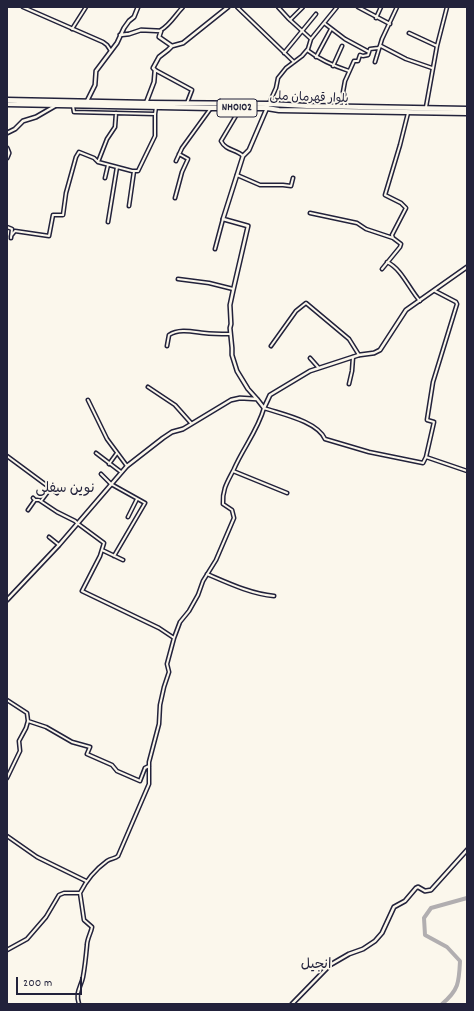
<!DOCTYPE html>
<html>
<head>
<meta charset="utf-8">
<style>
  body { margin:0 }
  #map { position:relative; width:474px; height:1011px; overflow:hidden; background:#fbf7ec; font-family:Dekko,sans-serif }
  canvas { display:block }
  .frame { position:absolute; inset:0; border:8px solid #22223b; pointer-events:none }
  .scale { position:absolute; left:16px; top:977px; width:66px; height:18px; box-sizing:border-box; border:2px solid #22223b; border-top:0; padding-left:5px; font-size:12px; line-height:14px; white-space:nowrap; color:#22223b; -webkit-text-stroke:3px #fbf7ec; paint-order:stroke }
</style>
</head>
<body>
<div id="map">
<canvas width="474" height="1011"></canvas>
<div class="frame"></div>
<div class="scale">200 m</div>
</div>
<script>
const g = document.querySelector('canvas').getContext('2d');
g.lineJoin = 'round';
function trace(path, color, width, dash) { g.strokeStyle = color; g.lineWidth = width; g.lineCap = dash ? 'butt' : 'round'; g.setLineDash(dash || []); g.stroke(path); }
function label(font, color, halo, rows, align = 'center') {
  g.font = font + ' Dekko,"Playpen Sans Arabic",sans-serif'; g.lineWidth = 3.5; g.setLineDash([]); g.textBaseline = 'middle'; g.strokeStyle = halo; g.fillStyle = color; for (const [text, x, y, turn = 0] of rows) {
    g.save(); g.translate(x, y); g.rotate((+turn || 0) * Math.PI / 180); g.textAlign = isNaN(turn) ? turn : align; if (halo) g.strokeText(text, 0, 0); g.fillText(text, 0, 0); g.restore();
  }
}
const river = new Path2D(`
  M442 1004C459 990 459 982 460 961L447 947 425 935 424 918 431 908 467 898`);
const street = new Path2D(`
  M23 7 103 42 107 45 111 51
  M237 7 294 62
  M278 7 289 19 311 39
  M358 7 390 24
  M376 18 381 7
  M290 20 303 7
  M324 23 345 39 369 52 370 49 378 48 381 46 406 59 432 68
  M72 29 86 7
  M161 30C170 25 176 14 183 7
  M409 33 437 46
  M307 50C320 60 334 66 349 71
  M284 53 316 14
  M316 57 331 29
  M375 62 382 39 397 7
  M333 66 342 46
  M155 70 192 90 187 103
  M73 106 74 112 155 114 156 107
  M344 106V94L343 92 345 81 354 61H358L360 55 363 56 368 55 369 52
  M426 107 437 46 447 7
  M223 108 226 113 232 114 235 117
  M267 108 276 88 278 78 286 68 302 56 308 49 311 39 337 7
  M240 109 221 141C226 151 236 149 243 156
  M176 161 182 148 211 108
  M98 162 107 139 115 127 116 113
  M237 175 260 185H283L291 186 293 178
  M105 178 108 165
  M175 198 182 172 188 159 179 154
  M129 206 134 171
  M310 213 357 223 366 229 393 238
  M108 222 117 167
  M7 227 12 229 11 238
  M11 236 15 231 49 236 53 215H63L66 193 76 157 79 152 94 158 98 162 132 171H138L155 136V114
  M215 249 223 219
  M387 262C402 269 409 289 420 301
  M382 269 400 247 401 244 393 238 392 235 406 208 401 203 385 195 400 145 408 113
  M178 279 209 283 233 289
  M167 346 169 335C179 328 194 332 204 333 213 334 222 334 230 334
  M271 346 296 311 306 303 349 339 359 355
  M310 358 318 367
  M349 384 352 371 353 357
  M148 387 175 405 191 423
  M88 400 107 439 127 466
  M96 453 121 472
  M7 456 57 493
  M426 457 434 422 427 420 433 382 457 304 456 302 435 291
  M109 464 117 453
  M233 471 287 493
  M101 474 111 484 145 503 114 556
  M33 498 35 500H39L57 512 75 521 77 523 104 543 100 556 82 591 159 628 174 638
  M41 501 50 489
  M28 510 35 500
  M128 517 137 499
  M49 537 59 545
  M102 550 123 560
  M207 574C228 583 251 594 274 596
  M7 700 27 713 28 721 26 728 19 741 20 751 7 778
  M28 721 46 727 72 742 90 747 87 754 112 765 117 771 140 781 145 768 149 766
  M7 836 37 857 86 881
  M7 950 27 939 46 917 59 895 64 893H80C86 881 96 869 107 861 111 858 115 859 118 856L149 784V762L159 724 160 705 164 687 169 672 167 664 174 638 180 622 189 611 198 595 203 581 216 560 234 518 232 510 223 504C222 489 228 481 234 469 243 448 258 430 264 408 281 414 317 421 325 439L369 452 423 463 426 457 467 471
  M79 1004C75 992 81 987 83 977 85 966 86 956 87 945 87 939 91 933 92 927L84 920 80 893`);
const secondary = new Path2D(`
  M120 35 129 34 141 30 161 31 159 37 172 46
  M87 101 95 85 96 71 117 43 124 28 129 21 134 17 138 7
  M146 103 154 82 155 70 153 68 159 57 168 50 172 46 183 43 228 7
  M7 133 15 129 23 121 36 117 55 106
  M7 148 9 153 7 158
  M257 399 248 389 237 371 232 355V348L230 328 231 324 230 305 233 291 248 226 223 219 243 156 249 150 267 108
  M7 600 59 545 127 466 163 438 172 432 183 429 231 400 240 398 257 399 264 408 270 395 310 371 359 355 374 353 380 350 406 310 467 267
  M292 1004 330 965 349 954 363 949 375 941 382 933 394 907 405 901 416 888 418 887 425 891 431 890 467 850`);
const highway = new Path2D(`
  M7 100 150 103 269 104 307 106 467 109
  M7 104 211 108H267L279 110 467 113`);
const shields = [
  [237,108,40]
];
const shieldNames = [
  ["NH0102",237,108]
];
const streetNames = [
  ["بلوار قهرمان ملی",309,99,2]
];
const quarterNames = [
  ["نوین سفلى",65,490],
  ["انجيل",316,966]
];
trace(river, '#b1aeb0', 4);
trace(street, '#22223b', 5);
trace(secondary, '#22223b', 5.5);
trace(highway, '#22223b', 7);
trace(street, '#fbf7ec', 2);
trace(secondary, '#fbf7ec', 2.5);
trace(highway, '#fbf7ec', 4);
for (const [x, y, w] of shields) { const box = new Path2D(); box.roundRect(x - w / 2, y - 9, w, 18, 3); g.fillStyle = '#fbf7ec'; g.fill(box); trace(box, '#22223b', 1); }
label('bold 11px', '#22223b', null, shieldNames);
label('12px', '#22223b', '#fbf7ec', streetNames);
label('14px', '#22223b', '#fbf7ec', quarterNames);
</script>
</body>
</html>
